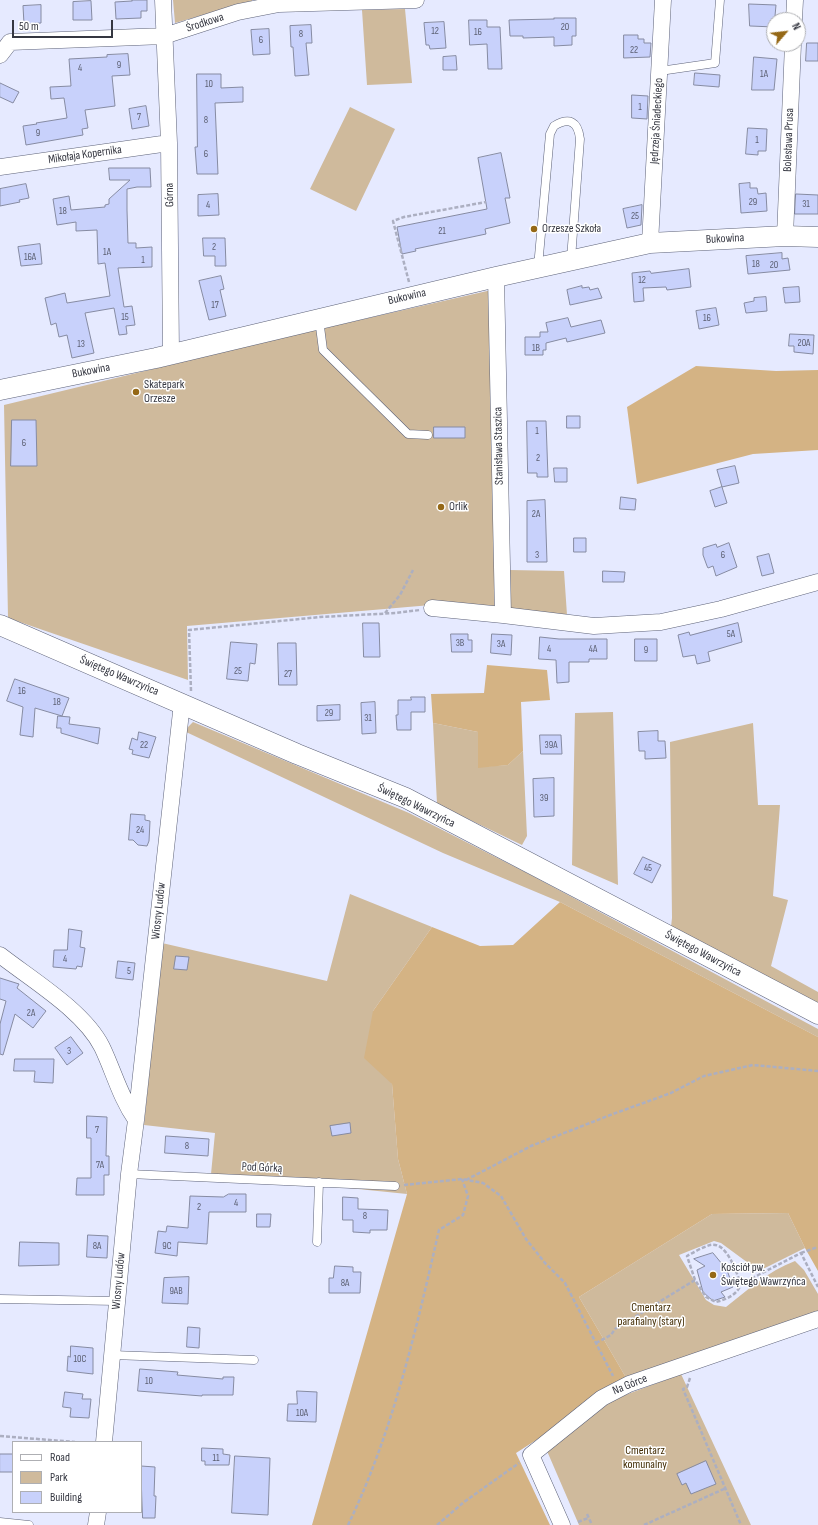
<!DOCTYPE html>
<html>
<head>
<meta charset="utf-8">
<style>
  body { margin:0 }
  #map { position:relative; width:818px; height:1525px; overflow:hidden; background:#e6eaff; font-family:"Sofia Sans Condensed",sans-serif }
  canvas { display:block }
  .legend { position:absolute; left:12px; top:1441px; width:130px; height:72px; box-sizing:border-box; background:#fff; border:1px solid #aeafb3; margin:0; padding:5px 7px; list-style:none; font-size:12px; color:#353741 }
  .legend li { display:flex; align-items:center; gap:8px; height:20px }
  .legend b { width:20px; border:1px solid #aeafb3 }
  .north { position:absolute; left:766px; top:12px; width:40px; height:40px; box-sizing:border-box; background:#fff; border:1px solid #aeafb3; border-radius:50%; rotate:62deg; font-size:11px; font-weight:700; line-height:16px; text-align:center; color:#353741 }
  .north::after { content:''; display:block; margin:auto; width:14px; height:18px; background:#956816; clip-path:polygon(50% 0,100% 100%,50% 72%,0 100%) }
  .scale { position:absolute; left:12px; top:20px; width:101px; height:18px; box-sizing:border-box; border:2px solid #353741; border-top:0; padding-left:5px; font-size:12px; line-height:14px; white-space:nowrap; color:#353741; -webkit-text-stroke:3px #fff; paint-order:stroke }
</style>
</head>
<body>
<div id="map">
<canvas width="818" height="1525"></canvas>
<ul class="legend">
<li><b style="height:5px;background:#fff"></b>Road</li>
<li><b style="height:11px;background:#cfba9c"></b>Park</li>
<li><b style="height:11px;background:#c8d1fb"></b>Building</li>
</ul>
<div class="north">N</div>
<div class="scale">50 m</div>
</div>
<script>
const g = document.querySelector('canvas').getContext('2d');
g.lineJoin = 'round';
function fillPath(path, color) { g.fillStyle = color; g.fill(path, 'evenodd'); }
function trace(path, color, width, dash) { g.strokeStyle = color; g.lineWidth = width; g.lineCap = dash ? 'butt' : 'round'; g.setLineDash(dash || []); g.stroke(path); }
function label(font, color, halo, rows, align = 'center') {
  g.font = font + ' "Sofia Sans Condensed",sans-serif'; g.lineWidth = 3; g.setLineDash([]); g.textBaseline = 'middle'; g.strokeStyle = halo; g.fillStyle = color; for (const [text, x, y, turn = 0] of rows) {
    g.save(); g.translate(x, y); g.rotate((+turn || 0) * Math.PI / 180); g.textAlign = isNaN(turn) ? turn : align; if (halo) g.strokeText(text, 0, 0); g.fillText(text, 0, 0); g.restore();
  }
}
const green = new Path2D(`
  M173 0H252V1L175 23Z
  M405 9 412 83 367 85 362 10Z
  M350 107 395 129 356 211 310 189Z
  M496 289 503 615 431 605 187 626 188 680 8 618 4 405 298 334Z
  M509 570 564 571 567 615 509 609Z
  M613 712 618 885 572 865 575 713Z
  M193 722 409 813 527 873 818 1029V1037L560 902 443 853 184 731Z
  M433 723 478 732V767L508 765 523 751 527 836 522 845 437 804Z
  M753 723 758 805H780L773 896 788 900 771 966 818 992V1006L671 927 672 918 670 742Z
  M350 894 432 927 373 1011 392 1084 398 1159 407 1194 211 1174 215 1133 144 1125 162 943 327 981Z
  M788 1213 805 1248 759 1271 721 1243 714 1241 679 1255 706 1300 714 1305 726 1307C748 1290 768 1271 795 1261L804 1270 818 1294V1312L628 1381 579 1297 712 1214Z
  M681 1374 751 1525H579L547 1451 604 1403Z`);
const forest = new Path2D(`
  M696 366 776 371 818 370V450L753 454 637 484 627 407Z
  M487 665 547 670 550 700 521 702 523 751 508 765 478 768V732L433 723 431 694 484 693Z
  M560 902 818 1037V1271L805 1248 788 1213 712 1214 579 1297 628 1381 516 1453 550 1525H312L407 1194 398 1159 392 1084 364 1058 373 1011 432 927 480 946 513 945Z`);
const building = new Path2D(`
  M132 0H147V11H141V18L116 19 115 2 132 1Z
  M91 1 92 20H73V2Z
  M749 4 776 5 774 27 750 26Z
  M41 5V23L24 24 23 6Z
  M554 18H576V36H572V45L554 46V37L523 38V36H510L509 20 554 19Z
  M469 20H487V27H500L502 69H488L487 44 470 45Z
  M444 22 446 48 430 49 429 45H426L424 23Z
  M311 25 312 43H306L309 75 295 76 293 47H291L290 26Z
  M269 29 270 54 253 55 251 30Z
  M624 35H638V39H644V43H651L650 57 624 58Z
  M807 43H818V61H806Z
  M128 54 130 75 112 76 115 106 85 110 88 128 82 129 83 135 26 145 23 126 37 124 36 123 67 118 64 98 51 99 50 87 71 86 69 59 107 57V55Z
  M456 56 457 70H443V57Z
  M754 57 777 59 774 90H752Z
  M695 73 720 75 719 87 694 85Z
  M197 74H221V88L243 87V102L215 103 218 174H197L195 147H197Z
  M0 83 19 92 13 103 0 97Z
  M632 95 648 96 647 119 632 118Z
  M146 106 149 126 132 129 129 109Z
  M748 128 767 129 766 151H758V155L746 154Z
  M501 153 510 198H505L510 223 485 229 486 234 415 249 416 251 402 254 397 227 487 209 478 158Z
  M109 168H150L151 187H137L127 189V210L128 243H136V248L152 247V267L118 268 124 307 132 306 135 325 126 326 127 334 119 335 114 308 85 313 94 353 72 358 67 335 59 337 56 323 51 325 45 298 65 293 67 303 110 296 105 263 98 264 97 230 76 231V222L57 225 53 199 69 196 71 210 105 207V205L109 204V199L130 180H110Z
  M750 183V188H757L758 194 766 193 767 211 741 213 739 184Z
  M26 184 29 198 19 200 20 202 0 206V189Z
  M218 194 219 215 198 216V195Z
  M796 194 818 195V214H795Z
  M642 205 641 225 627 228 623 209Z
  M203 238H225L226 266H215V256H204Z
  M40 244 42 264 21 266 18 247Z
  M782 253V259L788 258 790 270 748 274 746 256Z
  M689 269 691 287 667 290 666 287 643 288 644 301 634 302 632 273 650 271 651 273Z
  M221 276 224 289 220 290 226 316 209 320 199 281Z
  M582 286V288L589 287 590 290 598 288 602 298 570 305 567 290Z
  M799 287 800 302 785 303 783 288Z
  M766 297 767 311 746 313 744 303 754 301V298Z
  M716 308 719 325 699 329 696 311Z
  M568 318 571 327 601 320 605 333 567 342 566 338 546 343V350H543V355H525V337H540V332H548L546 323Z
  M790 334 814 335 813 354 794 352V346H789Z
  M567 416H580V428H567Z
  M12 420H36L37 466H11Z
  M527 421H546L548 477H537V473H528Z
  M434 427H465V438H434Z
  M735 466 739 483 722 487 717 470Z
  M554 468H567V482H555Z
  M722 487 727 503 715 507 710 491Z
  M621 497 636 499 635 510 620 509Z
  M545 500 547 562H527V501Z
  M574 538H586V552H574Z
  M729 543 737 567 716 576 713 566 708 568 707 566 703 555V548L716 544 717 547Z
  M769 554 774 573 762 576 757 557Z
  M603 571 625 572 624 582H603Z
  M363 623H379L380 657H364Z
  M738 623 742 642 708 652 710 661 697 664 695 655 683 657 678 635 689 632 690 635Z
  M451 634H468V640H472V652H452Z
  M492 634 512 635 511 655 491 653Z
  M540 637 559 639H607V659H589V662H569V682L557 683 556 660 539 659Z
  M635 639H657V661H635Z
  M231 642 257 644 255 664 250 663 248 681 227 679Z
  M278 643H296L297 685H279Z
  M15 679 69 698 62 716 35 708 33 737 20 735 23 707 7 701Z
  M411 697H425V712H411V730H397L396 715H398V700H411Z
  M375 702 376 733 362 734 361 703Z
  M340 705V720L317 721V706Z
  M58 716 70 717 69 724 100 728 98 744 61 733V728H57Z
  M658 731V741H665L666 758 645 759V751H639L638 732Z
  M139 732 156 737 149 758 132 754 133 750 129 749 132 738 137 740Z
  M540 735H561L562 754H541Z
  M554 778V816L534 817 533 779Z
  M131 814 145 815V820L150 821 149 841 147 846 138 845 133 840H129Z
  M643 857 661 865 652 883 634 874Z
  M69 929 82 931 80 947 85 948 82 967 77 966 76 969 53 967 54 950H67Z
  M176 956 189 957 187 970 174 969Z
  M118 961 135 963 133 980 116 978Z
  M0 978 19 984 17 988 46 1011 33 1028 15 1014 3 1055 0 1054V1024L6 1001 0 999Z
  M71 1037 83 1053 67 1065 55 1048Z
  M15 1059H54L53 1083 34 1082 35 1071H14Z
  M87 1116 107 1117 106 1156H109V1175H104V1195H76L77 1178H91V1138H87Z
  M350 1123 351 1133 332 1136 330 1126Z
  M166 1136 209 1139 208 1156 165 1153Z
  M229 1194H246V1212H209L207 1244 178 1242 177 1256 155 1253 158 1231 166 1232 167 1226 188 1228 190 1196 223 1197Z
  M343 1197 358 1198V1209L388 1210 387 1230H370V1233L353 1232V1220H343Z
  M257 1214H271L270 1227H257Z
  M88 1235 108 1236 107 1258 87 1257Z
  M20 1242 59 1243V1265L19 1266Z
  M713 1253 727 1270 733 1287 721 1292 725 1297 713 1301 703 1292 697 1270 705 1266 694 1259Z
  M335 1266 353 1267V1272H361L360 1293H329V1278H333Z
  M189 1277 188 1304 162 1303 164 1278Z
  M188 1327 200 1328 199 1348 187 1347Z
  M71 1346 93 1348V1374L67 1371 68 1356 70 1357Z
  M140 1369 178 1372 177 1375 223 1379V1377H234L233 1395H202V1396L138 1391Z
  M297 1391 317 1392 316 1422 287 1421 288 1404H297Z
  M65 1392 83 1394 82 1399H91L89 1418 70 1417 71 1408 63 1407Z
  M202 1448 223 1449V1454L230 1455 229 1465H205V1461H202Z
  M0 1454H13V1472H0Z
  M235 1456 270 1458 268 1515 232 1513Z
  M706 1461 716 1484 691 1494 686 1483 682 1485 677 1474Z
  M141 1466 155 1467 154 1496H156L155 1518H143Z`);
const path = new Path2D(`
  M409 282 393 221 404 217 486 202
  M385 613 400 595 413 570
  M191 691 189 630 320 617 396 613 420 610
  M466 1180 531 1146 613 1114 671 1093 704 1076 753 1065 818 1071
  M404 1185 462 1179 483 1183 501 1196 526 1239 545 1263 565 1283 613 1376
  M801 1253 818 1247
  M741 1284 801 1253 818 1287
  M596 1343 611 1335 615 1329 695 1280 706 1297 716 1302C727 1299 737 1295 741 1284 736 1272 727 1241 710 1245 703 1247 694 1252 687 1256L695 1280
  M690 1378 687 1387 683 1389 741 1525
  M0 1436 75 1442
  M587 1514 592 1525
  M578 1522 588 1518
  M348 1525C393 1432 416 1330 439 1230L463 1215 468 1196 462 1179
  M437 1525 464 1502 519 1463
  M644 1525 726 1488`);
const service = new Path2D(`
  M660 71 715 63 720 0
  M538 267 550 134 554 126C569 117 578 121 580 139L571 259
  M319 319 323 350 408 434 428 435
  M129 1174 395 1186
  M317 1242 319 1182
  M0 1299 117 1301
  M112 1355 254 1360
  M0 1522 29 1525`);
const minor = new Path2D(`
  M163 0 169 143 171 354
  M794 20 795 0
  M0 55 10 42 164 36 238 12 279 4 416 0
  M0 167 169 143
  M785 236 793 44
  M650 243 663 0
  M496 277 503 615
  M432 608 503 615 594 626 661 622 721 609 818 582
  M0 955C32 980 84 1011 102 1047 114 1072 120 1097 136 1120L129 1174 104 1442
  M136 1120 182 703
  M96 1525 98 1512
  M562 1525 531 1455 602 1398 629 1384 818 1319`);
const tertiary = new Path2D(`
  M0 390 156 358 496 277 650 243 785 236 818 237
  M0 625 297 754 406 798 818 1014`);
const markers = [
  [534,229,4,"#956816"],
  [136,392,4,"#956816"],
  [441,507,4,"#956816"],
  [713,1275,4,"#956816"]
];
const numberNames = [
  ["20",565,27],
  ["12",435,31],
  ["16",478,32],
  ["8",301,34],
  ["6",261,40],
  ["22",634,50],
  ["9",119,65],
  ["4",80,68],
  ["1A",764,74],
  ["10",209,84],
  ["1",640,107],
  ["7",139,117],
  ["8",206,120],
  ["9",38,133],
  ["1",757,140],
  ["6",206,154],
  ["29",753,202],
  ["31",806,204],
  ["4",208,205],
  ["18",63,211],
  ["25",635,216],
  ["21",442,231],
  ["2",214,247],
  ["1A",107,252],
  ["16A",30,257],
  ["1",143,260],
  ["18",756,264],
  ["20",774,265],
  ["12",642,280],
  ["17",215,305],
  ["15",125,317],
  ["16",707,318],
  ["20A",804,343],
  ["13",81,344],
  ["1B",536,348],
  ["1",537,431],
  ["6",24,443],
  ["2",538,458],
  ["2A",536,514],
  ["3",537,555],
  ["6",723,555],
  ["5A",731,634],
  ["3B",460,643],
  ["3A",501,644],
  ["4",549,649],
  ["4A",593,649],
  ["9",646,650],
  ["25",238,671],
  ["27",288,674],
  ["16",22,691],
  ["18",57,702],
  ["29",329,713],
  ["31",368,718],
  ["22",144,745],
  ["39A",551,745],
  ["39",544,798],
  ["24",140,830],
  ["45",648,868],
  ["4",65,959],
  ["5",129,971],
  ["2A",31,1013],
  ["3",69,1051],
  ["7",97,1130],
  ["8",187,1146],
  ["7A",100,1165],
  ["4",236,1203],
  ["2",199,1207],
  ["8",365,1216],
  ["8A",97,1246],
  ["9C",167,1246],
  ["8A",345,1283],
  ["9AB",176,1291],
  ["10C",80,1359],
  ["10",149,1381],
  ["10A",302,1413],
  ["11",216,1458]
];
const streetNames = [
  ["Środkowa",205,23,-18],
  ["Jędrzeja Śniadeckiego",657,121,-87],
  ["Bolesława Prusa",789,140,-88],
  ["Mikołaja Kopernika",85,155,-8],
  ["Górna",170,195,-91],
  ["Bukowina",725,239,-3],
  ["Bukowina",407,297,-13],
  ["Bukowina",91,371,-11],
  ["Stanisława Staszica",499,446,-91],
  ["Świętego Wawrzyńca",119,676,23],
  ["Świętego Wawrzyńca",416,806,26],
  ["Wiosny Ludów",159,911,-84],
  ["Świętego Wawrzyńca",703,954,28],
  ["Pod Górką",262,1168,3],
  ["Wiosny Ludów",119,1281,-85],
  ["Na Górce",630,1385,-22]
];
const poiNames = [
  ["Orzesze Szkoła",542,229],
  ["Skatepark",144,385],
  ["Orzesze",144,399],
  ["Orlik",449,507],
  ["Kościół pw.",721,1268],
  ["Świętego Wawrzyńca",721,1282]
];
const parkNames = [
  ["Cmentarz",651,1308],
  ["parafialny (stary)",651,1322],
  ["Cmentarz",645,1451],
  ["komunalny",645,1465]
];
fillPath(green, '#cfba9c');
fillPath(forest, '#d4b384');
fillPath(building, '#c8d1fb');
trace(building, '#868ba2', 1);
trace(service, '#5e6379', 9);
trace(minor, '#5e6379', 17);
trace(tertiary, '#5e6379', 21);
trace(path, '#acafc1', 2.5, [4, 2]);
trace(service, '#fff', 8);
trace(minor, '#fff', 16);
trace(tertiary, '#fff', 20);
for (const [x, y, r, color] of markers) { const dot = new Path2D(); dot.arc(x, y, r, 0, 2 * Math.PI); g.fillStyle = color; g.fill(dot); trace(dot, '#fff', 1.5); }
label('10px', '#5a5e70', null, numberNames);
label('12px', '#353741', '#fff', streetNames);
label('12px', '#353741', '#fff', poiNames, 'left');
label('12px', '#422c03', '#fff', parkNames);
</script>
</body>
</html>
